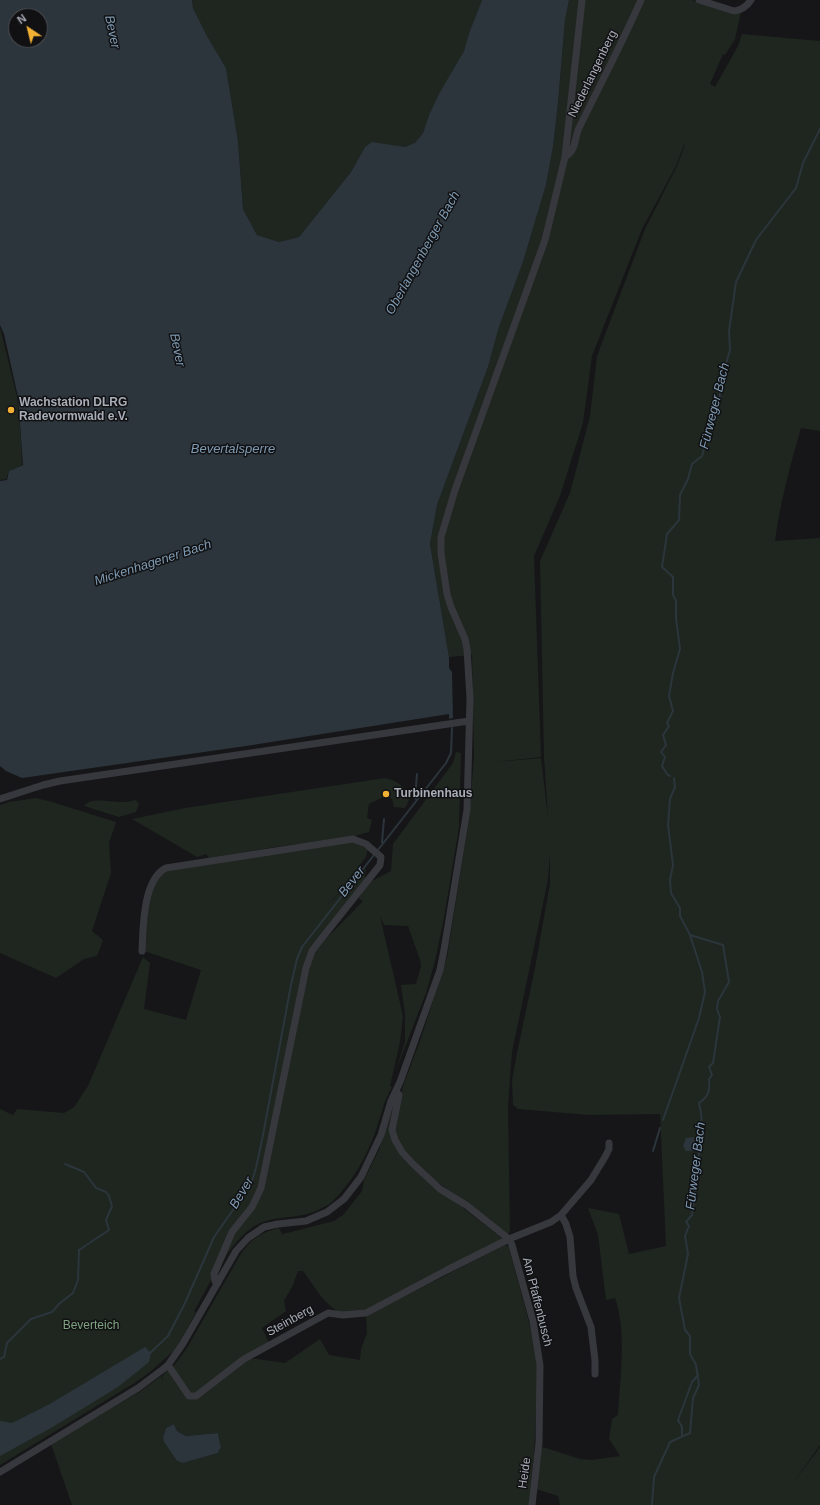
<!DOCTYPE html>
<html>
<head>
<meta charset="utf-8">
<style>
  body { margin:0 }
  #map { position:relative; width:820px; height:1505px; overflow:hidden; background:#161618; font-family:Arial,sans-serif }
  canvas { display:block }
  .north { position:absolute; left:8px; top:8px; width:40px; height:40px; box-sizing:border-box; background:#111113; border:1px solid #4d4f55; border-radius:50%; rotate:325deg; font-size:11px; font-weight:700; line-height:16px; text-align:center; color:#a8adb8 }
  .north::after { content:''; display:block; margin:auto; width:14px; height:18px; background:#f2b134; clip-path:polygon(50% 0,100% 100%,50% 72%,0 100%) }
</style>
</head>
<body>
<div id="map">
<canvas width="820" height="1505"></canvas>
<div class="north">N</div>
</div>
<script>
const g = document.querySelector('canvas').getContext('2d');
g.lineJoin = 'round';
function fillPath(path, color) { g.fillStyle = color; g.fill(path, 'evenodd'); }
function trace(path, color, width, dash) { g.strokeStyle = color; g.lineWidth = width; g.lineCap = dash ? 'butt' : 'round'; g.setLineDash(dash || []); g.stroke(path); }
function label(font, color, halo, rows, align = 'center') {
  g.font = font + ' Arial,sans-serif'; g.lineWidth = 3; g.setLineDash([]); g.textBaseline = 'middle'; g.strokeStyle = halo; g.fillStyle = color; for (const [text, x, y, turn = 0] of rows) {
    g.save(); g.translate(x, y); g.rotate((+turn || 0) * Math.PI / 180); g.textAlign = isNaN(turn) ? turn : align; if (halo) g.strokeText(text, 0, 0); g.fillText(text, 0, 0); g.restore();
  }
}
const green = new Path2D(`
  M192 0H482L469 33 464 51 429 115 423 133 415 144 405 147 372 143 365 147 351 172 299 237 279 242 257 235 243 209 238 141 226 68 207 36 193 8Z
  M569 0H692L711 7 741 12 735 39 725 55 723 54 710 84 715 87 738 46 742 34 820 41V431L801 428C790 466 780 503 775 541L820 538V1445L793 1483 820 1447V1505H560L558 1496 536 1489 541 1451 543 1447 580 1459 592 1460 620 1456 609 1439 612 1419 618 1415C620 1379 627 1332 615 1298L606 1300 598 1235 588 1208 619 1214 629 1254 666 1246 660 1114 589 1115 518 1109 513 1105 512 1080 517 1053 535 968 550 883V854L548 880 512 1052 508 1106 510 1232 508 1234 436 1181 401 1148 394 1130 402 1089 421 1038 447 957 469 819 474 757 472 655 449 657 430 544 437 505 488 367 499 327 523 262 546 185 553 147 558 103 565 20ZM685 145 677 166 645 229 597 356 590 416 570 493 540 561 544 757 548 817 541 758 495 762 541 757 534 556 560 496 583 423 592 356 642 229 676 166 684 145Z
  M0 327 17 397 21 440 22 465 9 471 6 479 0 480Z
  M456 752 461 753 459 827 444 918 435 961 426 993 395 1073 405 1042V1015L401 985 416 984 421 966 420 960 408 926 384 925 380 916 403 1016 400 1042 390 1086 392 1087C384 1101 381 1115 376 1130 367 1157 352 1182 332 1202 329 1205 325 1206 322 1208 302 1219 286 1215 266 1221 234 1229 210 1284 194 1311L196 1312 176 1349 151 1371 136 1382 0 1465V1109L13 1115 17 1109 64 1113 74 1107 88 1086 143 957 150 963 144 1009 186 1020 201 970 144 951 149 899 152 888 162 872 350 841 368 849 366 857 339 893 327 905 366 869 364 885 391 871 393 844 453 763ZM363 887 359 899 363 901 321 944 315 953 309 969 294 1041 312 951Z
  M385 778C397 780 405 787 410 798L405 808 394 807 392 799 390 797V791L383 790V797L369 804 367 818 372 820 369 832 355 836 275 847 209 858 206 854 197 857 132 819 185 808Z
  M36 798 52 802 116 822 109 843 111 873 92 931 103 940 97 956 84 959 56 978 0 953V805L9 802Z
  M136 800 139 804 136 812 119 817 84 806C92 796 112 803 123 802 127 802 131 801 136 800Z
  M394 1104H395C393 1112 390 1121 390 1129 389 1157 441 1192 462 1206L463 1208 502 1238 499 1242 375 1305V1309C337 1329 322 1297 303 1271H298L293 1285 284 1301 286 1311 262 1328 270 1345 245 1359H257L285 1363 320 1339 329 1355 360 1360 361 1349 367 1333 366 1316 505 1245 509 1247 534 1341 538 1371 534 1453 529 1505H72L51 1444 141 1391 161 1376 163 1381 162 1376 168 1370 171 1372 188 1397 193 1399 202 1395 213 1383 192 1394 186 1389 173 1367 187 1348 239 1257C250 1240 259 1233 279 1228L282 1234 287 1233 334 1221 344 1214 362 1191 364 1180 379 1150ZM174 1424 177 1431 186 1436 218 1433 221 1448 219 1450 218 1453 183 1463 177 1461 164 1442 163 1437 166 1428Z`);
const water = new Path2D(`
  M0 0H192L193 8 207 36 226 68 238 141 243 209 257 235 279 242 299 237 351 172 365 147 372 142 405 147 415 143 423 133 429 115 439 94 464 51 469 33 482 0H569L565 20 558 103 553 147 546 185 523 262 499 327 488 367 437 505 430 544 449 657V668L452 672 453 718 449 719V714L246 746 22 778 6 771 0 766V481L7 480 9 471 23 465 18 397 4 334 0 325ZM16 16H40V40H16Z
  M693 1137 698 1145 697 1151H686L683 1146 686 1138Z
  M145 1347 151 1353 149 1362 118 1387 51 1428 0 1456V1421L12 1423 48 1405Z
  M174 1424 177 1431 186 1436 218 1433 221 1448 219 1450 218 1453 183 1463 177 1461 164 1442 163 1437 166 1428Z`);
const stream = new Path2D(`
  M417 774 415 798 417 800
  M670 776 667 774 662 766 665 757 661 752 666 745 663 735 669 726 667 723 673 711 669 696 673 673 680 649 676 618V601L673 595V577L662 567 667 534 679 520 680 495 688 479 692 464 702 456 710 427 719 402 722 377 730 350 729 331 736 282 756 240 796 188 803 163 820 129
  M382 842 384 819
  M663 1120 699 1018 705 992 702 972 690 935
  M653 1151 660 1128
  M149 1354 168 1336 185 1303 214 1237 251 1184 256 1168 263 1135 291 985 297 959 302 947 446 763 451 753 452 728
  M0 1359 4 1357 7 1343 31 1319 52 1312 60 1303 73 1293 78 1280 79 1250 109 1230 106 1220 112 1206 109 1196 106 1192 96 1188 84 1172 65 1164
  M682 1436V1427L678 1420 692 1382 698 1375
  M652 1505 654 1477 670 1442 690 1433 693 1398 699 1385 696 1365 690 1354V1336L685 1330 679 1298 688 1254 685 1236 689 1226 686 1222 692 1215 695 1194 694 1165 700 1152 698 1131C704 1121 701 1114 699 1103 709 1096 710 1091 709 1079L712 1075 709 1067 713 1063 720 1017 717 1009 718 1001 729 982 723 945 690 935 680 916V908L671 893 670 880 673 865 668 825 670 799 675 787 674 778`);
const minor = new Path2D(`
  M699 0 734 11C742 10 747 6 751 0
  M565 157C577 150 574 138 579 128 600 85 622 43 641 0
  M0 799 43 785 60 781 469 721
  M142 951C143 928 143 879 166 868L353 839 366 844 381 857 380 865 318 943 312 951 306 968 261 1188 252 1207 232 1232 214 1274 215 1281 218 1283
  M396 1091 399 1095 392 1130 395 1140 402 1152 413 1164 440 1189 466 1205 509 1239 512 1245 533 1321 540 1365 539 1443 532 1505
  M561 1215 566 1224 570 1237 573 1276 576 1288 591 1327 595 1360V1374
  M168 1365 189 1396H196L244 1359 328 1313 343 1315 366 1313 447 1270 509 1239 551 1222 561 1215 591 1180 605 1157 609 1149V1143
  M0 1472 138 1388 162 1370 168 1365 182 1345 236 1251 248 1238 264 1227 278 1224 306 1221 327 1212 344 1199 361 1177 381 1135 391 1101 400 1082 440 970 444 950 467 810 470 698 467 649 465 639 451 607 447 594 441 553V537L455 490 545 240 565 157 582 0`);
const markers = [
  [11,410,4,"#f2b134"],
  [386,794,4,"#f2b134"]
];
const streetNames = [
  ["Niederlangenberg",593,74,-64],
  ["Am Pfaffenbusch",537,1302,76],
  ["Steinberg",290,1321,-29],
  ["Heide",525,1473,-82]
];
const poiNames = [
  ["Wachstation DLRG",19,403],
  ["Radevormwald e.V.",19,417],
  ["Turbinenhaus",394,794]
];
const parkNames = [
  ["Beverteich",91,1326]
];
const waterNames = [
  ["Bever",112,32,78],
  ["Oberlangenberger Bach",423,253,-61],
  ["Bever",177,350,78],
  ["Fürweger Bach",715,406,-76],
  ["Bevertalsperre",233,449],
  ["Mickenhagener Bach",153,563,-18],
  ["Bever",352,882,-52],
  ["Fürweger Bach",696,1166,-83],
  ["Bever",242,1193,-59]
];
fillPath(green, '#1e261f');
fillPath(water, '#2c353c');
trace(stream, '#2c353c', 2);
trace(minor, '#37383d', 7);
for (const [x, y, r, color] of markers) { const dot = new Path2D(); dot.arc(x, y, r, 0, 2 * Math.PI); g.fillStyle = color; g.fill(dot); trace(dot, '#111113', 1.5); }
label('12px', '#a8adb8', '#111113', streetNames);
label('bold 12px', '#a8adb8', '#111113', poiNames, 'left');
label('12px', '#7fa381', '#111113', parkNames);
label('italic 13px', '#7f9bb3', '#111113', waterNames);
</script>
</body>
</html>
